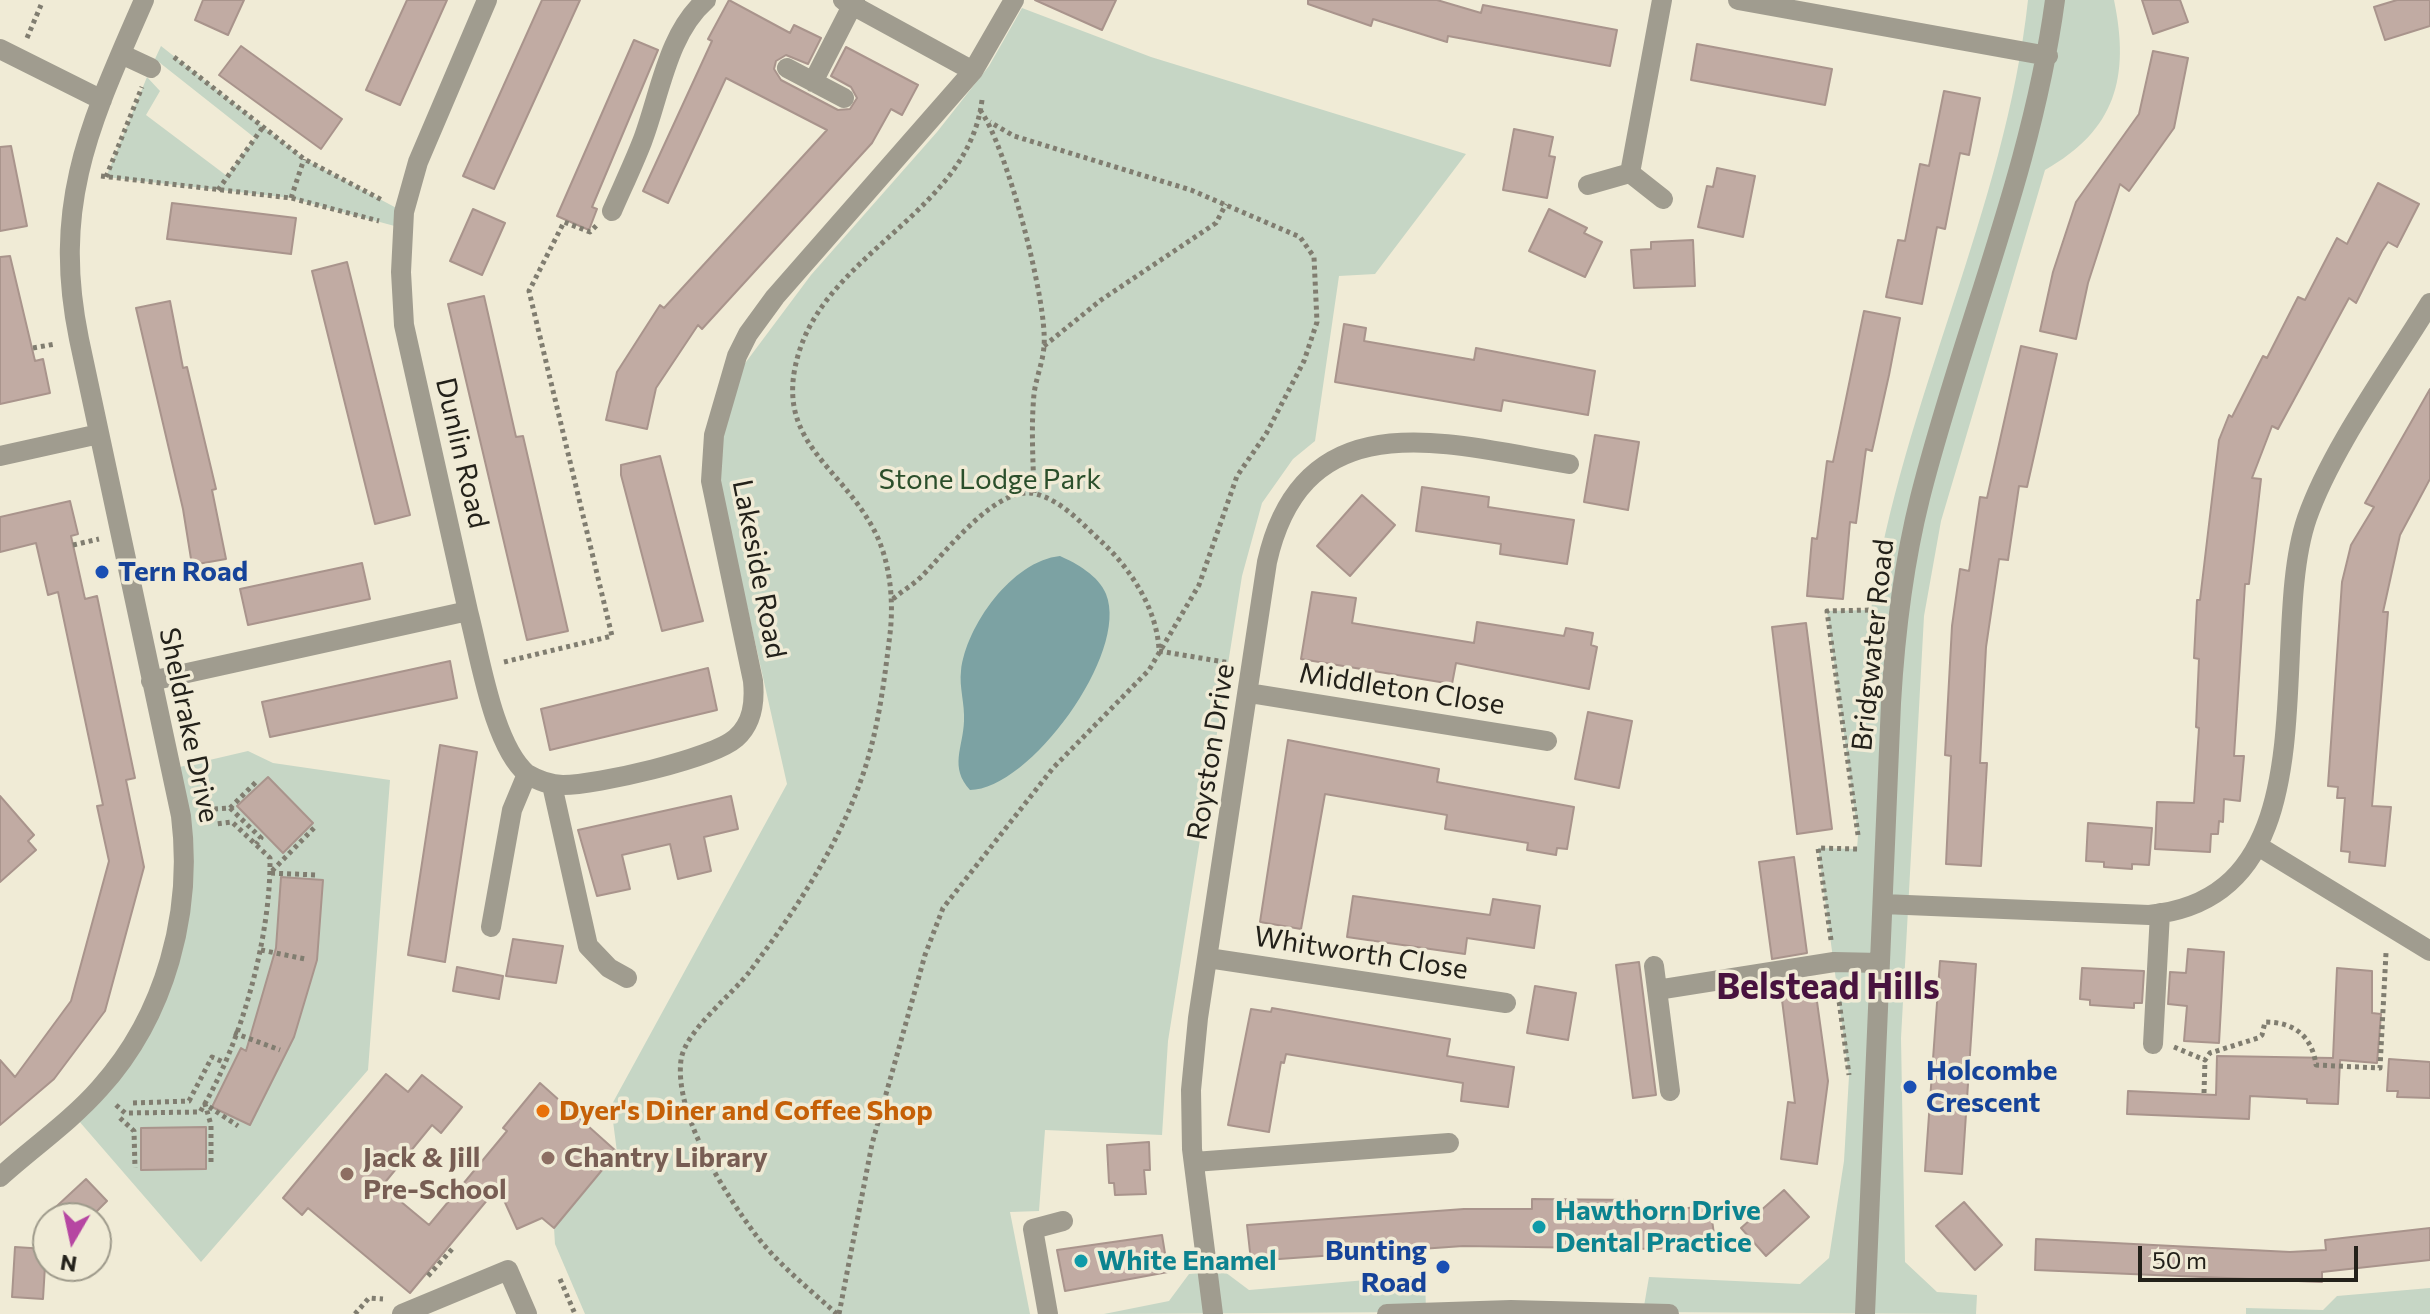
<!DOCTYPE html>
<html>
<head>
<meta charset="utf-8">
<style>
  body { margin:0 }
  #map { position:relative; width:2430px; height:1314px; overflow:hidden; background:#f0ebd6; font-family:Commissioner,sans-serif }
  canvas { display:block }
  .north { position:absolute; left:32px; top:1202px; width:80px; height:80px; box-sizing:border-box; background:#f0ebd6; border:2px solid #9e9a8b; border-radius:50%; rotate:189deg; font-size:22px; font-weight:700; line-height:32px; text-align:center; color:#23211a }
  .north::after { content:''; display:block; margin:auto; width:28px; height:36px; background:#b646a2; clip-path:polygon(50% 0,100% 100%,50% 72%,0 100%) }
  .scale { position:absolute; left:2138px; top:1246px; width:220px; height:36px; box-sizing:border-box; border:4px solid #23211a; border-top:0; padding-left:10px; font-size:24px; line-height:28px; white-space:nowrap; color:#23211a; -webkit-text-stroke:6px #f0ebd6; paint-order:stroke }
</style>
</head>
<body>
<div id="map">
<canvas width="2430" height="1314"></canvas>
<div class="north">N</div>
<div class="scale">50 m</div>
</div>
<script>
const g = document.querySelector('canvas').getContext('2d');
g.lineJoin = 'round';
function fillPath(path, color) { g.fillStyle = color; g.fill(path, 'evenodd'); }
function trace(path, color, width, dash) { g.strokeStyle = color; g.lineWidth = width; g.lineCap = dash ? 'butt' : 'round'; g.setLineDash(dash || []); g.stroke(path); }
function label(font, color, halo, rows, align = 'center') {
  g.font = font + ' Commissioner,sans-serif'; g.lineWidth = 7; g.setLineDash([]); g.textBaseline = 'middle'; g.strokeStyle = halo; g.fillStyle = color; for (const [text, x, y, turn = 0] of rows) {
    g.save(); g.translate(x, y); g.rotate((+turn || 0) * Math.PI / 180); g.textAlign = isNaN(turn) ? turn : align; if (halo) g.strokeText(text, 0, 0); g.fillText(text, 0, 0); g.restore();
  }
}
const green = new Path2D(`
  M2028 0H2114C2130 77 2116 130 2045 170L1941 521 1924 616 1901 1038 1905 1262 1937 1292 1977 1295 1976 1314 1643 1312 1649 1277 1800 1284 1829 1258 1844 1161 1849 1076 1818 848 1857 849 1858 835 1827 611 1871 610C1902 402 2005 210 2028 0Z
  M1022 8 1151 57 1466 154 1375 274 1339 276 1315 441 1293 459 1262 503 1242 576 1168 1041 1162 1135 1045 1130 1039 1211 1010 1212 1030 1314H585L555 1244 554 1228 617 1152 611 1106 787 784 719 482 722 436 743 366 811 275 937 132 989 66Z
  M161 46 304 159 404 212 402 228 291 198 106 177 147 77 160 91 146 115 227 176 255 138 155 59Z
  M248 751 273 763 390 780 368 1070 201 1262 72 1113 138 1037 180 916 171 769Z
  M1221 1269 1249 1290 1425 1275 1426 1312 1104 1314 1169 1301 1189 1274Z
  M2430 1288V1314H2246V1308L2323 1310 2337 1296Z`);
const water = new Path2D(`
  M1060 556C1076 563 1099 576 1106 594 1130 653 1029 790 970 790 949 767 963 748 964 721 965 704 959 687 961 671 966 626 1012 561 1060 556Z`);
const building = new Path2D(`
  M203 0H244L228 35 195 20Z
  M407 0H447L400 105 366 90Z
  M542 0H580L494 189 463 176Z
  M729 0 790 33 794 25 821 38 808 64 786 55 776 61 774 69 781 80 838 110 850 109 857 98 851 87 831 76 846 47 918 85 902 115 891 109 872 143 702 329 698 325 656 388 647 429 606 420 617 372 660 305 664 308 827 130 726 78 668 203 643 191 712 41 708 39Z
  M1035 0H1116L1102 30Z
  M1308 0H1437L1481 13 1483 5 1617 30 1610 66 1448 36 1447 42 1373 19 1371 26 1308 4Z
  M2142 0H2180L2188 22 2153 34Z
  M2397 0H2430V26L2385 40 2374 7Z
  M634 40 658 50 592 207 597 209 589 230 557 216Z
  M1697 44 1832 69 1825 105 1691 80Z
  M241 46 342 119 321 149 219 75Z
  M2153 51 2188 58 2174 128 2129 191 2120 184 2088 283 2076 339 2040 331 2053 272 2076 202 2139 114Z
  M1944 91 1980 98 1969 155 1960 153 1945 229 1937 227 1922 304 1886 297 1898 240 1905 241 1920 164 1929 166Z
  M1514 129 1553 137 1549 156 1555 157 1547 198 1503 190Z
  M11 146 27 226 0 231V147Z
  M1717 168 1755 176 1743 237 1698 227 1707 186 1713 187Z
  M2378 183 2419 204 2397 247 2388 242 2382 251 2356 303 2349 298 2278 429 2272 426 2252 478 2261 479 2249 584H2245L2234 756H2244L2240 801 2224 799 2223 822 2219 821 2218 834H2211L2210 852 2155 849 2157 802 2194 803 2199 728 2196 727 2199 659 2194 658 2197 600H2200L2219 440 2229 415 2232 417 2263 356 2267 358 2298 297 2305 300 2337 238 2347 244Z
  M172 203 296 218 291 254 167 239Z
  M473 209 505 223 482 275 450 261Z
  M1549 209 1587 228 1584 233 1602 242 1585 277 1529 251Z
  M1693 240 1695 286 1634 288 1631 250 1651 249V242Z
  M10 256 35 361 43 359 50 393 0 404V257Z
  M347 262 410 515 375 524 312 271Z
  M484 296 516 437 523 436 568 631 527 640 448 304Z
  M170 301 183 368 187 367 216 489 212 490 226 559 192 565 183 509 136 308Z
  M1864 311 1900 318 1889 375 1872 451 1866 449 1856 523 1850 522 1843 599 1807 596 1812 538 1817 539 1827 461 1833 462Z
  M1344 324 1366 328 1364 341 1474 360 1476 348 1595 371 1588 415 1503 400 1501 411 1335 382Z
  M2021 346 2057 354 2027 487 2019 486 2008 560 1999 559 1986 647 1980 763H1987L1981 866 1946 864 1951 756 1945 755 1952 626 1960 569 1969 571 1980 497 1987 498Z
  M2430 389V479L2400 535 2383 612H2388L2372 806 2391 807 2385 866 2349 862 2350 852 2341 851 2345 798H2337L2338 787 2328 786 2342 582 2351 545 2374 507 2365 503Z
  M1595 435 1639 442 1628 510 1584 502Z
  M660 456 703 621 662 631 621 475V465Z
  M1422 487 1489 497 1488 507 1574 520 1567 564 1500 554 1501 544 1416 531Z
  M1362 495 1395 525 1350 576 1317 546Z
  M70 501 78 534 71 536 85 599 97 596 135 778 126 780 144 867 105 1011 54 1079 0 1125V1060L15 1077 71 1001 109 861 97 806 103 805 58 592 48 595 36 543 0 552V517Z
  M362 563 370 599 248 625 240 589Z
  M1312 592 1356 598 1352 623 1474 643 1477 622 1564 636 1566 628 1593 633 1591 645 1597 647 1589 689 1456 663 1452 684 1301 659Z
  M1806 623 1832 829 1797 834 1772 627Z
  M450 661 457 698 270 737 262 702Z
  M708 668 717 710 550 750 541 709Z
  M1588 712 1632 721 1619 788 1575 779Z
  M1288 740 1439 769 1437 782 1574 807 1567 849 1557 848 1556 855 1527 850 1528 843 1445 829 1447 815 1325 794 1301 929 1260 922Z
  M440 745 477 752 445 962 408 955Z
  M268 777 313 823 283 853 237 806Z
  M0 796 34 835 28 841 36 850 0 882Z
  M731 796 738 829 704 837 711 871 678 879 670 844 622 855 630 889 597 896 578 830Z
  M2088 823 2152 828 2149 865 2132 864V869L2104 867V862L2086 861Z
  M1794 857 1807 953 1772 959 1759 862Z
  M281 877 323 880 317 960 294 1037 250 1125 212 1107 241 1048 246 1051 276 948Z
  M1353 896 1490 915 1493 899 1540 906 1534 948 1467 938 1465 954 1347 937Z
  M513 939 563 946 556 983 506 976Z
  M2188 949 2224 952 2219 1043 2184 1041 2187 1006 2168 1004 2170 972 2186 973Z
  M1940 961 1976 964 1962 1174 1925 1171Z
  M1639 962 1656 1095 1633 1098 1616 965Z
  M457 967 503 976 499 999 453 991Z
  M2082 968 2144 971 2142 1003H2134V1008L2090 1005V1000L2080 999Z
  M2337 968 2372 971V1013L2381 1014 2377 1063 2340 1060 2338 1104 2307 1103V1099L2250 1096 2249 1119 2127 1114 2128 1091 2216 1095 2217 1056 2333 1058Z
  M1811 979 1814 980 1828 1081 1817 1164 1781 1159 1788 1102 1795 1103 1780 984Z
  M1535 986 1576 993 1568 1040 1527 1033Z
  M1272 1008 1450 1039 1447 1056 1514 1067 1508 1107 1461 1101 1463 1083 1286 1054 1284 1063 1281 1062 1269 1132 1228 1125 1251 1009 1271 1012Z
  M2389 1059 2430 1062V1098L2397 1097 2398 1091H2387Z
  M386 1074 408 1092 422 1075 462 1107 441 1133 432 1125 382 1186 429 1225 507 1131 503 1128 540 1083 617 1152 554 1228 542 1218 517 1229 498 1187 410 1293 308 1208 302 1215 283 1198Z
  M206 1127V1169L141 1170V1128Z
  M1149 1142 1150 1170H1144L1146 1194 1115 1195 1114 1183H1109L1107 1145Z
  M86 1179 107 1201 90 1218H44Z
  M1784 1190 1809 1217 1766 1256 1741 1228Z
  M1532 1199 1637 1200V1215L1710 1205 1715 1242 1657 1249 1463 1246 1251 1261 1247 1225 1464 1209H1532Z
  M1964 1202 2002 1245 1975 1270 1936 1226Z
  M2430 1228V1260L2322 1272V1282L2035 1270 2036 1239 2290 1252 2326 1250 2325 1240Z
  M1162 1235 1168 1272 1065 1291 1057 1250Z
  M15 1247 46 1249 43 1299 12 1297Z`);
const path = new Path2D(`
  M27 38 41 5
  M174 57 304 159 382 200
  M980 110C1006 144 1048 303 1044 346 1043 362 1036 378 1034 394 1031 426 1033 460 1034 493
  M101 176 291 198 379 221
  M106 177 142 87
  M218 190 263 127
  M291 198 304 159
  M1044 346 1101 300 1216 223 1226 204
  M33 348 55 344
  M73 545 99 539
  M893 599C902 591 913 585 922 576 945 553 998 483 1036 494 1063 501 1084 526 1104 544 1132 571 1157 610 1159 650
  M1159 651 1230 663
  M504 662 612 636 529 291 564 222 590 232 597 225
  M230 808 261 838 256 844
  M214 809 230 808 257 781
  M314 828 270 873 316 875
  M1858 835 1827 611 1871 610
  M1831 940 1818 848 1858 849
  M261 950 305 959
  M1837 986 1849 1075
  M234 1033 280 1050
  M2174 1047 2205 1060 2210 1053 2258 1038 2262 1035 2265 1022C2294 1022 2312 1036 2316 1065L2380 1068 2386 953
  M2204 1093 2205 1060
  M133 1103 189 1101 212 1057 223 1062
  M116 1105 125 1113 200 1112C241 1045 271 937 270 858L232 822 216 824
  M120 1118 134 1131 135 1168
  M211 1162V1125L205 1104 238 1126
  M428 1276 454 1247
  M560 1279 575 1314
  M355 1314 369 1298 383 1299
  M837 1314C809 1289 778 1264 755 1234 724 1192 674 1114 681 1060 685 1031 732 995 750 971 793 914 837 848 861 780 878 733 884 683 890 634 894 600 890 560 874 530 839 463 770 440 800 349 833 250 969 209 982 100
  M839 1314 872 1144 925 955 943 908 1053 768 1149 670 1199 585 1237 476 1266 434 1304 361 1317 322 1314 257 1300 237 1191 190 1014 136 990 122`);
const minor = new Path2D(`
  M843 0 973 71
  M1738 0 2048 56
  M0 49 102 100
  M121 54 151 68
  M787 68 844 98
  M813 82 855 0
  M1630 173 1662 0
  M1588 185 1630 173 1663 199
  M612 211C622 188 633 165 642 142 660 95 667 34 706 0
  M0 456 99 434
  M468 611C480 656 493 745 527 774L512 810 491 927
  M151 681 468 611 404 325 401 272 404 212 418 162 487 0
  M1249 693 1547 741
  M527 774C539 781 549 785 563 785 596 785 712 759 736 738 753 723 755 702 753 681L711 481 714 435 737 356 748 334 775 297 973 71 1014 0
  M552 785 588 946 609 968 627 978
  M2258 846 2430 951
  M1883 904 2149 915C2337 897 2265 640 2307 518 2331 449 2391 367 2430 303
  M1208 958 1506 1003
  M1654 966 1670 1091
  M1657 990 1834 962 1880 963
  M2153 1044 2160 913
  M1194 1162 1449 1143
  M0 1177C32 1148 71 1121 100 1088 166 1015 193 912 181 816L79 339C51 202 91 122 144 0
  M402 1314 508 1270 527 1314
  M1048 1314 1033 1229 1063 1221
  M1213 1314 1192 1149 1191 1090 1198 1018 1267 562C1304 398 1448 444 1569 464
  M1387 1314 1511 1310 1669 1314
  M1865 1314 1891 703C1895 634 1903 566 1920 498 1962 331 2032 172 2055 0`);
const markers = [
  [102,572,8,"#1a4fb4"],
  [1910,1087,8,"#1a4fb4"],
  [543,1111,8,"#e8710a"],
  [548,1158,8,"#8d6e63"],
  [347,1174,8,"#8d6e63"],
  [1539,1227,8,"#0f9aa8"],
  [1081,1261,8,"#0f9aa8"],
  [1443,1267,8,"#1a4fb4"]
];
const streetNames = [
  ["Dunlin Road",462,453,77],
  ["Lakeside Road",759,569,79],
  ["Bridgwater Road",1873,645,-84],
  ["Middleton Close",1402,689,9],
  ["Sheldrake Drive",189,725,78],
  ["Royston Drive",1211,752,-81],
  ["Whitworth Close",1361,953,9]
];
const parkNames = [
  ["Stone Lodge Park",990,480]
];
const transitNames = [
  ["Tern Road",118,572],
  ["Holcombe",1926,1071],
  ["Crescent",1926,1103],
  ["Bunting",1427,1251,"right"],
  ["Road",1427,1283,"right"]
];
const foodNames = [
  ["Dyer's Diner and Coffee Shop",559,1111]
];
const educationNames = [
  ["Jack & Jill",363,1158],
  ["Pre-School",363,1190],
  ["Chantry Library",564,1158]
];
const cultureNames = [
  ["Hawthorn Drive",1555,1211],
  ["Dental Practice",1555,1243],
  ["White Enamel",1097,1261]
];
const districtNames = [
  ["Belstead Hills",1828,987]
];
fillPath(green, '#c6d6c5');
fillPath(water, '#7ca2a3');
fillPath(building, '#c1aba3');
trace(building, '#a9948c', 2);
trace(path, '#807d70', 5, [4, 4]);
trace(minor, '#a09c8f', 20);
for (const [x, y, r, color] of markers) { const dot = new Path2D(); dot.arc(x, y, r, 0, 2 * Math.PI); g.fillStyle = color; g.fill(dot); trace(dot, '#f0ebd6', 3); }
label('28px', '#23211a', '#f0ebd6', streetNames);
label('28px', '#2b4f2b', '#f0ebd6', parkNames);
label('bold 28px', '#164399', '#f0ebd6', transitNames, 'left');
label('bold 28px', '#c56008', '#f0ebd6', foodNames, 'left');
label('bold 28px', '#785e54', '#f0ebd6', educationNames, 'left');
label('bold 28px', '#0d838f', '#f0ebd6', cultureNames, 'left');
label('bold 36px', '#48123f', '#f0ebd6', districtNames);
</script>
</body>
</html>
